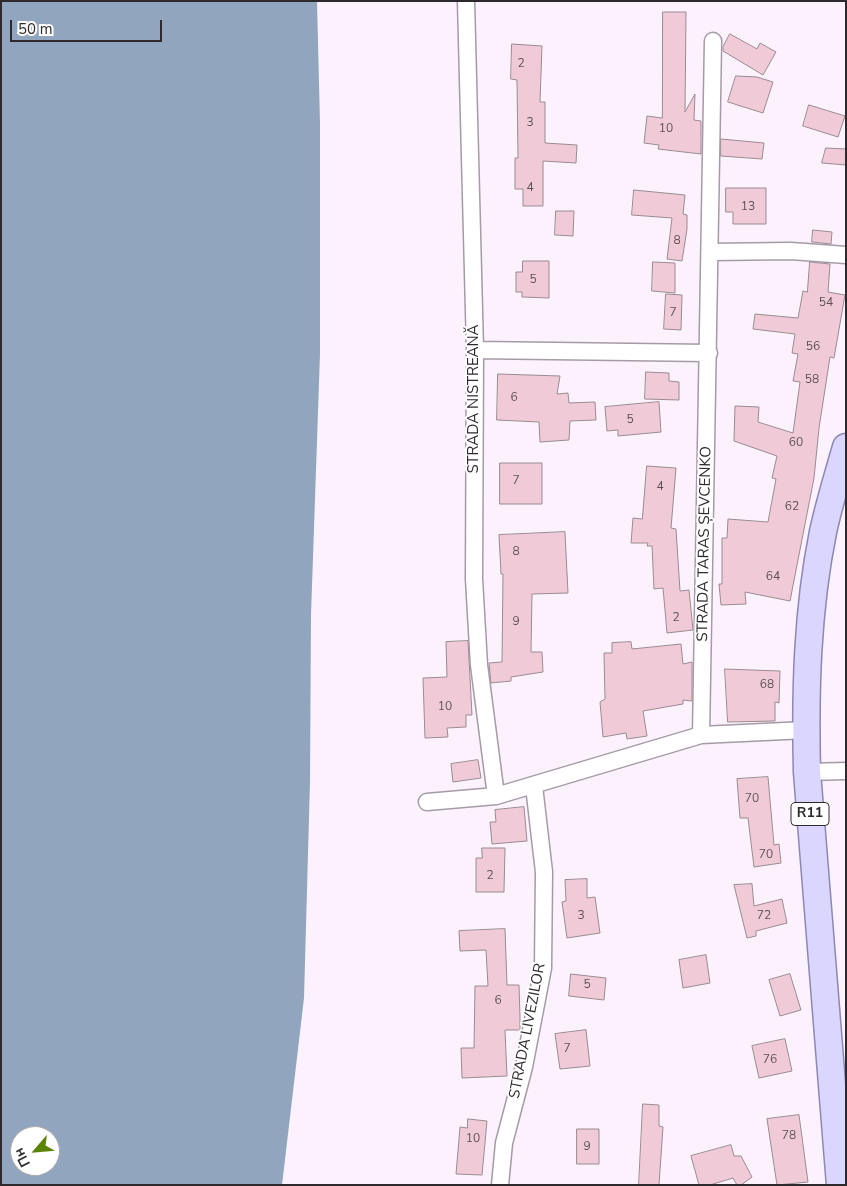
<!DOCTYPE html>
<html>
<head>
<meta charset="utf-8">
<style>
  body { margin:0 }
  #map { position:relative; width:847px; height:1186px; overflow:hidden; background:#fcf2fd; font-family:"Nunito Sans",sans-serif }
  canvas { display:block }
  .frame { position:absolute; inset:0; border:2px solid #2d292d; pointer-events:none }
  .north { position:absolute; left:10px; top:1126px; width:50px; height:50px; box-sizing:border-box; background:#fff; border:1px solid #aba9ab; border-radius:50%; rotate:243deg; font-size:14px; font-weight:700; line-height:20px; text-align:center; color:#2d292d }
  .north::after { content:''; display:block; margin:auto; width:18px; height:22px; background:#5b8306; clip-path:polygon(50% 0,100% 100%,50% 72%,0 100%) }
  .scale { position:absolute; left:10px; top:20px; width:152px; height:22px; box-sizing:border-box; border:2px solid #2d292d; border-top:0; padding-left:6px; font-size:15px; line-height:18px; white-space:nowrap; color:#2d292d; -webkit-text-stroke:4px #fff; paint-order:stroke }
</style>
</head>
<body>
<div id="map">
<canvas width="847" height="1186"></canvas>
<div class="frame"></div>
<div class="north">Пн</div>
<div class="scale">50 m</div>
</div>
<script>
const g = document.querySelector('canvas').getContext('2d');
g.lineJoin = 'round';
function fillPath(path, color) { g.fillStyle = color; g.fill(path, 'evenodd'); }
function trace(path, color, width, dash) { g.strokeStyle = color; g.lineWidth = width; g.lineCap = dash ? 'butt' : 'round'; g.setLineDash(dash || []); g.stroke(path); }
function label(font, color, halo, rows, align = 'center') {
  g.font = font + ' "Nunito Sans",sans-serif'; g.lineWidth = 4; g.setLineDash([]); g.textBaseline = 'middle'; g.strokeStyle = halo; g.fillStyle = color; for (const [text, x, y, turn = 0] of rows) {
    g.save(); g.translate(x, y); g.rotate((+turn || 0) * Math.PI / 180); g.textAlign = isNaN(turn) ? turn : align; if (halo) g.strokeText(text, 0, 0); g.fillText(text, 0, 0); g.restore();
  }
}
const water = new Path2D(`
  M1 1H317L320 123V354L311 615 310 782 304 998 282 1185H1ZM20 1136H50V1166H20Z`);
const building = new Path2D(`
  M663 12H686L685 112 695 94 694 120 701 121V154L658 149 659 145 644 143 647 116 662 118Z
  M730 34 757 49 760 43 776 52 763 75 723 51V47Z
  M512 44 542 46 540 102H545V143L577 145 576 163 543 161V206H523V189H515V158H518L517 80 511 79Z
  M736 76 757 77 773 82 763 113 728 102Z
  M809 105 845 116 838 137 803 126Z
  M721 139 764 143 762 159 721 156Z
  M826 148 846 149V165L822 163Z
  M726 188H766V224H733V212H726Z
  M634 190 685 195 683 214 687 215V229L682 261 667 259 672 218 632 215Z
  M556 211H574L573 236 555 235Z
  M813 230 832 232 831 244 812 242Z
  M523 261H549V298L522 297V292H516V272H522Z
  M653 262 675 263V293L652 291Z
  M810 262 830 264 828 292 845 295 834 358 830 357 819 428 814 478 790 601 745 592 746 604 721 605 719 584H722V538H727L728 519 768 522 776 479 772 478 777 456 734 441 735 406 759 407 758 422 793 433 800 382 793 381 798 354 792 353 795 334 753 329 755 314 798 318 803 291 807 292Z
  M666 294 682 295 681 330 664 329Z
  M646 372 669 373V381L679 382V400L645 399Z
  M498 374 560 376 557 394 568 393 569 403 595 402 596 420 570 421 569 440 540 442 539 422 497 420Z
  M659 402 661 432 618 436V430L607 431 605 407Z
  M500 463H542V504H500Z
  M647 466 676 468 671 528 676 529 680 591 689 590 693 630 667 633 663 588 654 589 652 546H647L648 543H631L633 518 642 519Z
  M565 532 568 593 532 594 531 652H542L543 672 511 677V681L491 683 489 663 502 662 503 574H501L499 535Z
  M468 641 472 715H466V727L447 728 448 737 425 738 423 678 447 677 446 642Z
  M631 642 632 649 681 644 683 664 692 662V701L683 700V704L643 711 647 736 627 739 626 733 603 737 600 702 605 699 604 653H612V643Z
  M725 669 780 671 779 703 775 702V721L728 722Z
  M478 760 481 778 453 782 451 764Z
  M768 777 774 845 779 844 781 863 754 867 748 818H740L737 779Z
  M524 807 527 841 492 844 490 822H496L495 810Z
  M482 848H505L504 892H476V858H482Z
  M587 879V898L595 897 600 933 567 938 562 902 566 901 565 880Z
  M752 884 754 906 782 899 787 923 756 931V936L747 938 734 885Z
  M505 929 507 985H519L520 1017V1030H505L507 1076 462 1078 461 1048H474L475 986H488L486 950 460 951 459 931Z
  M706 955 710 983 683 988 679 960Z
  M571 974 606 978 604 1000 569 996Z
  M790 974 801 1010 780 1016 769 980Z
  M586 1030 590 1066 560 1069 555 1034Z
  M785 1039 792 1071 759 1078 752 1046Z
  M643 1104 659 1105V1126L663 1127 659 1185H639Z
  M799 1115 808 1182 777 1185 767 1119Z
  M468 1119 487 1121 482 1175 456 1174 460 1127 467 1128Z
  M577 1129H599V1164H577Z
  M731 1145 734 1156H741L752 1177 741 1185H737L733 1178 710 1185H699L691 1156Z`);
const street = new Path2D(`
  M466 1 475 350 474 579 479 665 496 796
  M710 252 791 251 846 255
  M475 350 709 353
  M701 735 713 41
  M807 772 846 771
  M427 802 496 796 701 735 806 730
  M500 1185 504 1143 524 1067 543 968 544 872 534 786`);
const primary = new Path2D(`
  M840 1185 807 772C805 692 807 611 823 532 829 504 838 475 846 447`);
const numberNames = [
  ["2",521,64],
  ["3",530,123],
  ["10",666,129],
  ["4",530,188],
  ["13",748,207],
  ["8",677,241],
  ["5",533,280],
  ["54",826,303],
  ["7",673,313],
  ["56",813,347],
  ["58",812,380],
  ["6",514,398],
  ["5",630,420],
  ["60",796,443],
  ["7",516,481],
  ["4",660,487],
  ["62",792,507],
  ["8",516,552],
  ["64",773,577],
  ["2",676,618],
  ["9",516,622],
  ["68",767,685],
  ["10",445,707],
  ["70",752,799],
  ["70",766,855],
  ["2",490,876],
  ["3",581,916],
  ["72",764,916],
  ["5",587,985],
  ["6",498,1001],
  ["7",567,1049],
  ["76",770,1060],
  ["78",789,1136],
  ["10",473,1139],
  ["9",587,1147]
];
const shields = [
  [810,814,38]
];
const shieldNames = [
  ["R11",810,814]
];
const streetNames = [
  ["STRADA NISTREANĂ",474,399,-90],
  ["STRADA TARAS ȘEVCENKO",705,544,-89],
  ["STRADA LIVEZILOR",528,1031,-79]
];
fillPath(water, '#92a5bf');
fillPath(building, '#f0cbd7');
trace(building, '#9a8b90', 1);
trace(street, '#a59ba6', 19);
trace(primary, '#8e88b4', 29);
trace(street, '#fff', 16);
trace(primary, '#dad6fd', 26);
label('12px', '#5e5258', null, numberNames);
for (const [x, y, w] of shields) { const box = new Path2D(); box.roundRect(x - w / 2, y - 11.5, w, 23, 4); g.fillStyle = '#fff'; g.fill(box); trace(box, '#2d292d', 1); }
label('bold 14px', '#2d292d', null, shieldNames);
label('15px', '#2d292d', '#fff', streetNames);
</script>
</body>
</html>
